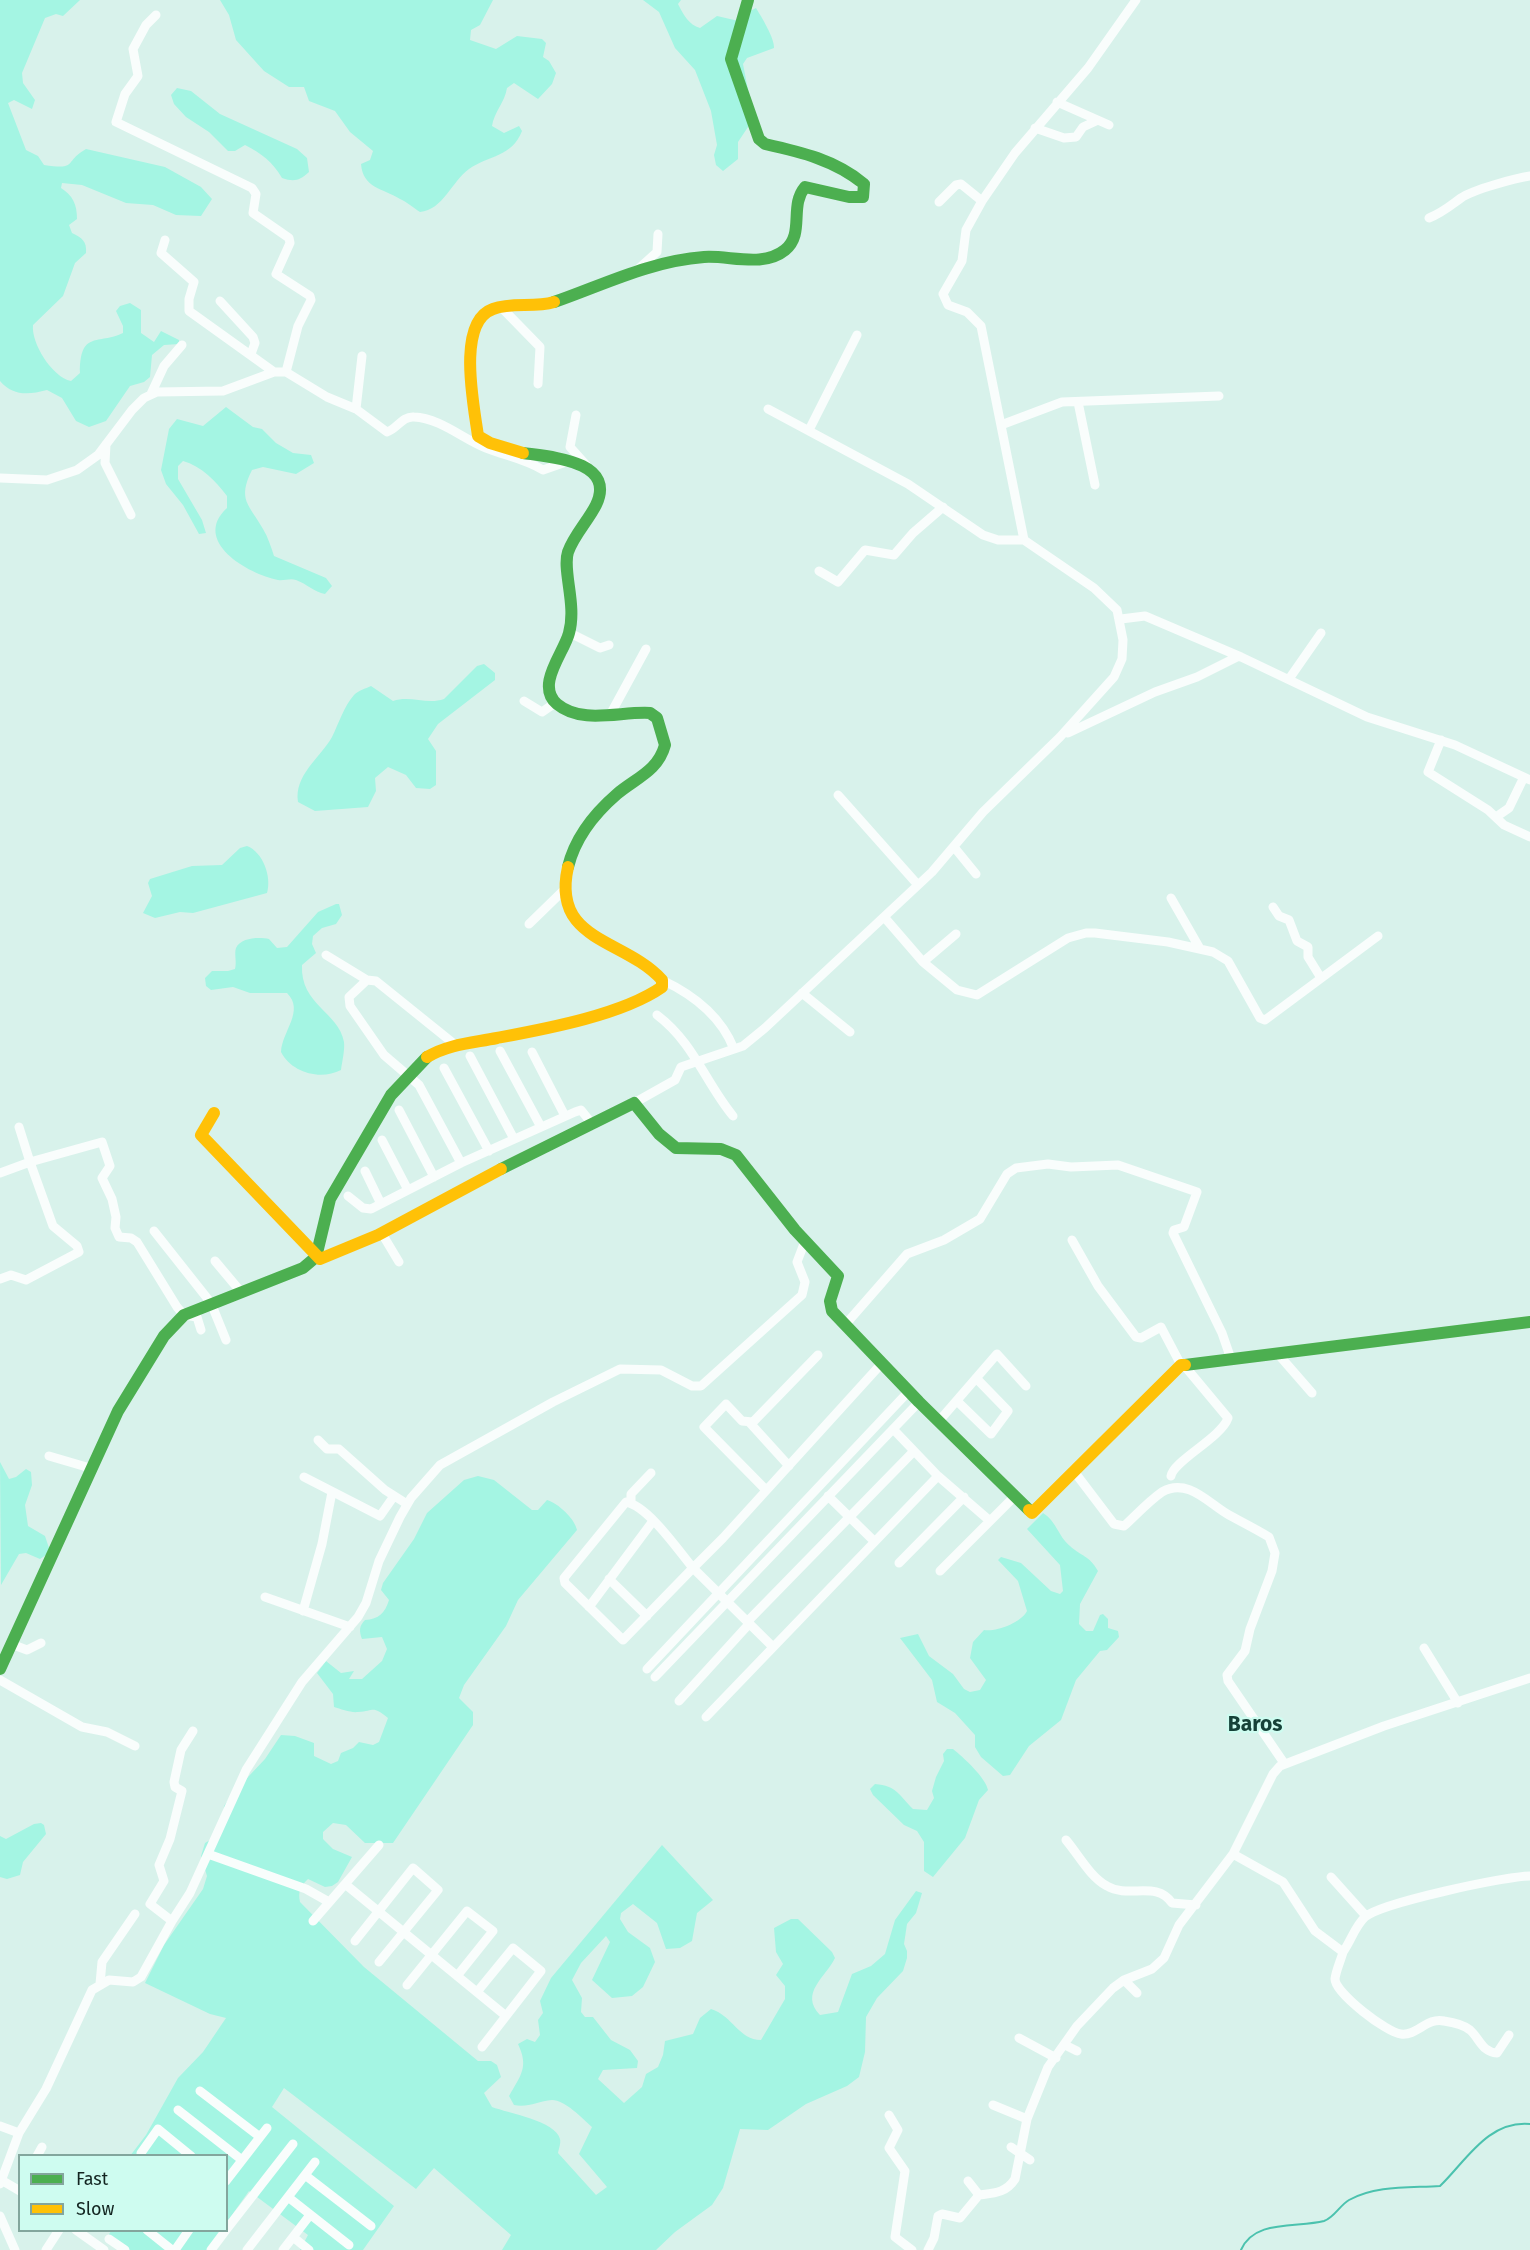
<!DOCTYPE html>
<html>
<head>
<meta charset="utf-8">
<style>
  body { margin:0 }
  #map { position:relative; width:1530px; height:2250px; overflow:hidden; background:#d8f2eb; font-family:"Fira Sans",sans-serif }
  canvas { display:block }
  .legend { position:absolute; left:18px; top:2154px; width:210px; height:78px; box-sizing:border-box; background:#cefcf0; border:2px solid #83a69d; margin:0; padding:8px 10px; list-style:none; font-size:18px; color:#132521 }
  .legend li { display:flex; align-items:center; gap:12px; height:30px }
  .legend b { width:30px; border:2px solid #83a69d }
</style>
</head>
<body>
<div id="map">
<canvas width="1530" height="2250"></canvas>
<ul class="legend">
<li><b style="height:8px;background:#4caf50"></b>Fast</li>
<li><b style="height:8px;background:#ffc107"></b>Slow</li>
</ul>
</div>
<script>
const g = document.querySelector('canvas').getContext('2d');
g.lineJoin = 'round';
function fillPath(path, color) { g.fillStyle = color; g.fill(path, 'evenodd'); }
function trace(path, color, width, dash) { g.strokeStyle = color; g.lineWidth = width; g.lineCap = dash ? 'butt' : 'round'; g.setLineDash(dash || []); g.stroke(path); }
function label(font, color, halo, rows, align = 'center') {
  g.font = font + ' "Fira Sans",sans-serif'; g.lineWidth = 4.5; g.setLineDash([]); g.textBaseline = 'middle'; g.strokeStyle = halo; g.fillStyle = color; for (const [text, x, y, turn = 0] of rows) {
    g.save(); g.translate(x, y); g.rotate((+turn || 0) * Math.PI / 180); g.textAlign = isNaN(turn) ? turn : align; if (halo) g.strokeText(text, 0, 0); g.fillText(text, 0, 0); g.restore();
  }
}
const green = new Path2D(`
  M0 0H80L63 16 56 14 45 18 22 73 23 83 35 100 32 109 14 100 8 103 26 150 38 156 44 165C79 170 63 162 86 149L165 167 201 187 212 199 201 216 176 215 153 205 126 203 82 185 62 183 61 188C73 196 77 204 77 219L69 225 72 233C82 238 87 241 86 253L75 263 63 296 33 325C31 343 52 377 71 381L80 373C80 330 98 345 123 333V326L116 311 120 306 130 303 141 310V333L154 342 161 331 179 340V344L164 345 152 355 150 377 144 382 130 386 106 421 89 427 76 421 62 398 47 390C28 395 13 396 0 381Z
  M220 0H493L480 25 471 30 470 40 496 49 517 36 542 39 546 43 543 57 549 61 556 73 552 84 538 99 514 83 507 88C505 102 494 112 492 126L504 133 519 126 522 131C512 157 489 155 469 169 452 181 443 210 420 212 414 208 407 202 400 199 382 188 363 188 361 164L370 160 373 151 350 132 335 111 309 101 304 87H289L264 71 236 40 229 15Z
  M643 0H681L678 4C683 14 689 25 700 28L717 16 743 22 748 12 756 8C761 16 775 39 774 48L747 58 743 64 749 95 748 127 738 142V159L723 171 716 165 714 155 717 145 711 111 695 70 675 48 659 12Z
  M177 88 191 91 220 114 297 149 307 158 309 172C299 181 294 182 282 178 272 161 262 154 245 145L235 151H228L209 132 186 117 174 104 171 95Z
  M226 407 253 427 262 429 276 443 293 453 311 455 314 463 296 474 263 467 252 470C237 500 249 504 263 529 268 537 271 547 274 556L326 578 332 586 325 594C314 592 307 584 296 580 290 578 284 581 278 580 248 574 191 541 227 508V496C216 481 201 466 183 461L178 466V479L202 520 206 533 199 534 183 505 166 484 161 470 169 429 177 419 203 426Z
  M484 664 495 673V680L438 724 428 739 436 751V785L430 789 416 788 406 775 388 767 375 778 376 791 368 807 315 811 298 802C294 775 320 758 332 737 339 723 344 706 354 695 359 690 365 689 371 686L393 701C410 695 427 705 444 699L477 666Z
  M247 846C263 852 272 877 267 893L193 913 180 912 155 918 143 913 152 896 148 883 150 879 192 866 222 865 240 848Z
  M336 904H339L342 915 336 924 322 928 313 936 312 944 316 953 302 965C300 1005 339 1012 344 1042 345 1050 342 1062 341 1070 320 1081 291 1072 281 1052 282 1031 305 1011 287 993H250L233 987 211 990 206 986 205 978 212 971H228L235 969C237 962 234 954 236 948 241 937 260 937 269 939L277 948 287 947 318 912Z
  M0 1462 9 1479 16 1477 26 1469 31 1472 32 1485 25 1505 28 1526 45 1536 49 1548 46 1555 40 1559 26 1553 19 1554 1 1585Z
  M478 1476 494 1480 532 1510H538L547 1500C558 1503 575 1519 577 1530L518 1600 506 1626 464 1685 459 1698 473 1712V1725L393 1843H365L346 1825 333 1823 323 1832V1839L333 1849 352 1857 338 1882 332 1886 325 1887 308 1879C300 1887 298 1891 300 1902L364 1967 478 2061H491L497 2065 501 2077 484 2093 492 2107C508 2113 556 2121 560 2139 561 2143 559 2148 558 2153L596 2195 607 2187 579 2154 592 2127C582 2118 565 2100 552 2100 538 2101 528 2108 514 2105L509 2096C521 2075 529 2067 518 2044L527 2039 535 2042 540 2035 538 2020 543 2013 540 2001 551 1978 662 1845 713 1900 697 1913 692 1941 680 1948 666 1949 657 1923 633 1904 621 1913 620 1919 628 1932 650 1948 655 1962 643 1987 632 1996 612 1998 592 1980 610 1942 606 1936 581 1963 572 1980 582 1998 581 2012 585 2017H593L611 2040 630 2050 638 2061 637 2068 603 2070 598 2079 624 2103 642 2087 646 2074 658 2067 663 2055 665 2041 693 2034 700 2018 711 2009C733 2016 739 2040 761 2040L785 1999V1986L776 1975 783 1964 776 1952 774 1928 791 1919H798L832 1952 835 1958C826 1977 799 1993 820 2015L838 2012 852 1974 871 1966 885 1954 895 1920 916 1891 922 1893 916 1913 907 1924 904 1944 907 1951V1958L903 1971 877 1998 866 2017 865 2052 859 2077 847 2086 806 2104 768 2130 740 2129 723 2188 712 2205 675 2232 656 2250H502L511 2235 434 2168 416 2189 284 2088 272 2107 394 2206 363 2250H300L308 2235 249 2191 227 2222 226 2156H130L146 2135 178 2078 203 2052 226 2018 210 2014 145 1983 164 1945 203 1889 207 1876 201 1856 205 1843 222 1833 224 1806 232 1794 265 1759 281 1735 295 1736 314 1743V1756L331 1764 338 1761 341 1753 353 1748 359 1742 373 1745 379 1742 388 1718C372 1705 375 1711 358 1712 351 1713 341 1709 334 1707L333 1694 317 1673 326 1661 341 1673 354 1671 349 1679H362L382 1661 387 1649 382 1637 362 1639C359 1631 359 1626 365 1620 379 1619 385 1613 389 1600L381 1590 383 1583 414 1539 427 1513 464 1480Z
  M1043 1513C1057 1522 1058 1536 1070 1546 1082 1557 1089 1555 1098 1571L1080 1604 1079 1624 1086 1631H1093L1100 1615 1103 1614 1108 1619V1628L1118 1631 1119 1637 1107 1650 1100 1651 1076 1680 1061 1720 1029 1746 1010 1775 1003 1776 981 1757 975 1747V1735L955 1713 937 1702 932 1680 900 1638 918 1634 929 1656 953 1674 964 1689 970 1692 980 1690 986 1680 970 1658 973 1642 984 1630C996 1632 1021 1623 1027 1611L1018 1581 998 1560 1001 1557 1021 1563 1051 1591 1060 1594 1063 1591 1060 1565 1027 1529Z
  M947 1749H953C963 1757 986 1778 988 1790L979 1800 965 1838 933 1877 924 1871V1842L917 1831 904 1825 873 1795 870 1789 875 1784C897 1786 899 1795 913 1809L927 1810 934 1798 932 1791 936 1777 944 1761 943 1754Z
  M41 1823 44 1825 46 1834 23 1862 20 1875 7 1879 0 1877V1836L6 1839 34 1824Z
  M111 2231H221L207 2250H124L108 2236Z`);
const stream = new Path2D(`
  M1241 2250C1254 2219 1297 2228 1324 2221 1334 2218 1340 2205 1349 2200 1376 2185 1410 2188 1440 2186 1466 2161 1488 2120 1530 2124`);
const street = new Path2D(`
  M156 15 146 25 133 49 138 76 125 94 116 122 252 188 256 194 253 213 289 238 290 243 276 274 310 296 311 300 298 326 286 372
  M1057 102 1109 125
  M1035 128 1064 138 1076 137 1083 127 1096 121
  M939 202 956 185 961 184 982 201
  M1429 218C1442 213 1450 206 1461 198 1472 190 1516 178 1530 176
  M165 240 161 253 194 282 189 299V311L274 372
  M637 270 657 252 658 234
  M220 301 253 337 255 343 251 354
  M501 307 540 347 538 384
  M362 356 356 409 387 432C397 429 402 416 414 417 440 418 463 439 486 448 506 456 525 459 543 470L566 462
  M151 394 164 366 182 345
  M1078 402 1095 485
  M768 409 908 484 983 535 998 540H1024
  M576 415 570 447 587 466
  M1001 425 1062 402 1219 396
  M809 430 857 335
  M106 444 105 463 131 515
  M0 478 47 480 77 470 98 455 132 410 144 398 157 392 223 391 274 372H286L327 397 356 409
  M819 571 838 582 865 550 894 555 913 533 943 507
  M1121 619 1145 616 1241 657
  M570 633 600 648 609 645
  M1289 679 1321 633
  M524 701 542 712 555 703
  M610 715 646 649
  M1068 733 1155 692 1197 677 1239 656 1367 717 1455 745 1530 780
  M1441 740 1428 772 1488 810 1504 825 1530 837
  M838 795 918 885
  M1496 817 1509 808 1524 777
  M954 847 976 874
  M1171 898 1199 947
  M1273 907 1279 916 1289 920 1297 941 1308 947V957L1321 978
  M885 918 923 962 956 934
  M529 924 565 889
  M326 955 367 980
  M923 962 957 990 977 995 1068 938 1086 933H1095L1168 942 1213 952 1228 961 1260 1018 1265 1020 1378 936
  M662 980C694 995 721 1016 734 1049
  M802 993 850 1032
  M657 1015C694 1043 705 1082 733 1116
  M453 1043 376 981 367 980 349 997 350 1006 384 1055 419 1085 461 1163
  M500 1051 541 1127
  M532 1052 565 1116
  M470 1056 514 1139
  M444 1068 489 1151
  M634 1103 675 1080 681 1067 743 1046 765 1028 932 872 983 812 1060 737 1114 677 1122 659 1123 640 1117 610 1094 588 1024 540 981 326 967 312 948 305 943 294 962 261 966 230 982 201 1015 153 1088 68 1136 0
  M399 1110 434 1177
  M382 1140 408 1190
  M365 1171 381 1204
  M0 1173 30 1162 19 1127
  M348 1196 363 1208 371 1209 461 1163 575 1112 581 1110 593 1125
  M154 1231 211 1303 226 1340
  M381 1232 399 1262
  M1072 1240 1098 1286 1136 1337 1141 1338 1161 1327 1181 1365
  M215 1261 241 1292
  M0 1279 11 1275 26 1280 79 1252 77 1246 53 1226 30 1162 102 1142 110 1166 102 1178 112 1199 116 1217 115 1228 119 1237 131 1238 137 1242 177 1307 184 1315 197 1317 201 1330
  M845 1325 907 1254 944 1240 980 1219 1007 1174 1016 1168 1048 1164 1071 1167 1118 1165 1197 1192 1184 1227 1174 1230 1173 1233 1222 1333 1231 1359
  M1278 1354 1312 1393
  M957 1401 991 1434 1008 1411 976 1378
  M939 1421 997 1354 1026 1386
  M750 1423 789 1466
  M893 1429 938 1476 990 1521
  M318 1440 327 1449H339L385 1490 407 1504
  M49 1456 90 1468
  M1073 1470 1114 1524 1124 1526C1136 1515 1149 1501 1162 1492 1188 1477 1209 1504 1229 1515 1242 1522 1256 1529 1269 1537L1275 1553 1272 1571 1250 1629 1245 1651 1227 1675 1228 1681 1284 1763
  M1171 1476C1173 1461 1221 1438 1228 1418L1183 1364
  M304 1477 380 1516 394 1496
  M766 1490 704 1427 726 1404 742 1421 753 1422 818 1355
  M828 1496 874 1541
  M631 1503V1494L651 1473
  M899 1563 964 1497
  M940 1571 1015 1496
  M609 1579 647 1616
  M265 1597 350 1627
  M589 1607 653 1521
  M303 1611 322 1544 332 1492
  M747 1622 914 1451
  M11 1644 27 1650 41 1643
  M772 1646 693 1568 623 1640 565 1583 564 1578 626 1502C648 1506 678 1550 693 1568L723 1538 883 1362
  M1424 1648 1458 1703
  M647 1669 909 1391
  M655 1677 919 1402
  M0 1680 82 1727 107 1732 135 1746
  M679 1701 749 1624
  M706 1717 938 1476
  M1066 1840C1078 1854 1090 1877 1107 1886 1129 1899 1156 1880 1172 1903L1196 1905
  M208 1854 306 1889 329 1902
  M1233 1854 1283 1882 1315 1931 1343 1952C1341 1960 1336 1970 1335 1979 1335 1993 1387 2033 1401 2034 1417 2036 1427 2017 1444 2021 1451 2022 1464 2025 1470 2030 1480 2039 1482 2052 1497 2053L1509 2035
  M1331 1877 1366 1916
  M345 1884 506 2016
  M172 1921 190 1893 246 1770 302 1682 358 1617 366 1603 379 1561 400 1517 411 1498 440 1465 553 1402 620 1369 661 1370 692 1386H701L802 1295 805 1282 797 1262 805 1241
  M313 1921 379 1845
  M355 1941 413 1868 438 1890 379 1962
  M1343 1952C1351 1941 1355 1926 1365 1917 1381 1903 1506 1876 1530 1876
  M1124 1980 1137 1993
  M100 1984 102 1962 135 1914
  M407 1985 467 1911 493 1931 457 1976
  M477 1992 513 1948 541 1971 482 2047
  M1019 2038 1056 2058
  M1065 2045 1077 2051
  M200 2091 260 2137
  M993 2105 1027 2119
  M178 2110 242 2160
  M889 2115 898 2130 889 2148 905 2171 895 2237 912 2250
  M0 2126 19 2133
  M1011 2147 1030 2160
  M141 2153 158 2129 191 2156
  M37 2156 42 2147
  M305 2175 371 2226
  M1 2180 20 2191
  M226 2181 267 2128
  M968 2181 979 2195
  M0 2184 19 2133 46 2089 92 1990 109 1980 133 1982 141 1977 172 1921 150 1904 164 1881 159 1865 170 1839 182 1791 175 1787 174 1782 181 1750 193 1731
  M288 2197 349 2245
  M0 2216 15 2250
  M76 2230 104 2250
  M147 2230 172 2250
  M226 2230 293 2144
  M293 2237 309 2250
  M109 2239 125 2250
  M46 2250 59 2230
  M175 2250 189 2230
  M211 2250 226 2230
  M247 2250 315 2162
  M283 2250 310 2215
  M928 2250 934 2238 938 2216 942 2214 960 2218 979 2195C994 2193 1006 2193 1015 2179L1027 2119 1048 2067 1077 2026 1113 1988 1124 1980 1152 1969 1164 1958 1179 1925 1233 1854 1273 1774 1280 1766 1384 1726 1530 1678`);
const fast = new Path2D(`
  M554 302C603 285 650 261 704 257 729 255 763 268 785 250 805 234 789 206 805 187L849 197H863L864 184C835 160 801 152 765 144L759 139 731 59 748 0
  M523 453C551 457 617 461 596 505 588 521 574 535 568 552 562 570 577 605 569 633 564 653 535 685 557 704 582 725 621 711 650 713L657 718 665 745C658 771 636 778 617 794 595 813 575 838 568 867
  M501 1169 634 1103 659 1134 676 1148 721 1149 736 1155 795 1230 838 1276 830 1301 832 1311 919 1402 1029 1510
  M1185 1365 1530 1322
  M0 1669 118 1411 164 1336 184 1315 303 1268 316 1257 330 1199 391 1095 427 1057`);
const slow = new Path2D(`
  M523 453 490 443 478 436C474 406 456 322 493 309 512 302 534 308 554 302
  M427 1057C449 1044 472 1043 497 1038 545 1029 622 1015 662 987V980C624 938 551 942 568 867
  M214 1113 201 1135 320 1259 378 1235 501 1169
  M1029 1510 1032 1513 1181 1365H1185`);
const quarterNames = [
  ["Baros",1255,1725]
];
fillPath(green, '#a4f5e3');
trace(stream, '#4bc2ae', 2);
trace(street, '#f9fdfc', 9);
trace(fast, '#4caf50', 12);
trace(slow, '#ffc107', 12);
label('bold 21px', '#164138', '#cefcf0', quarterNames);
</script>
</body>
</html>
